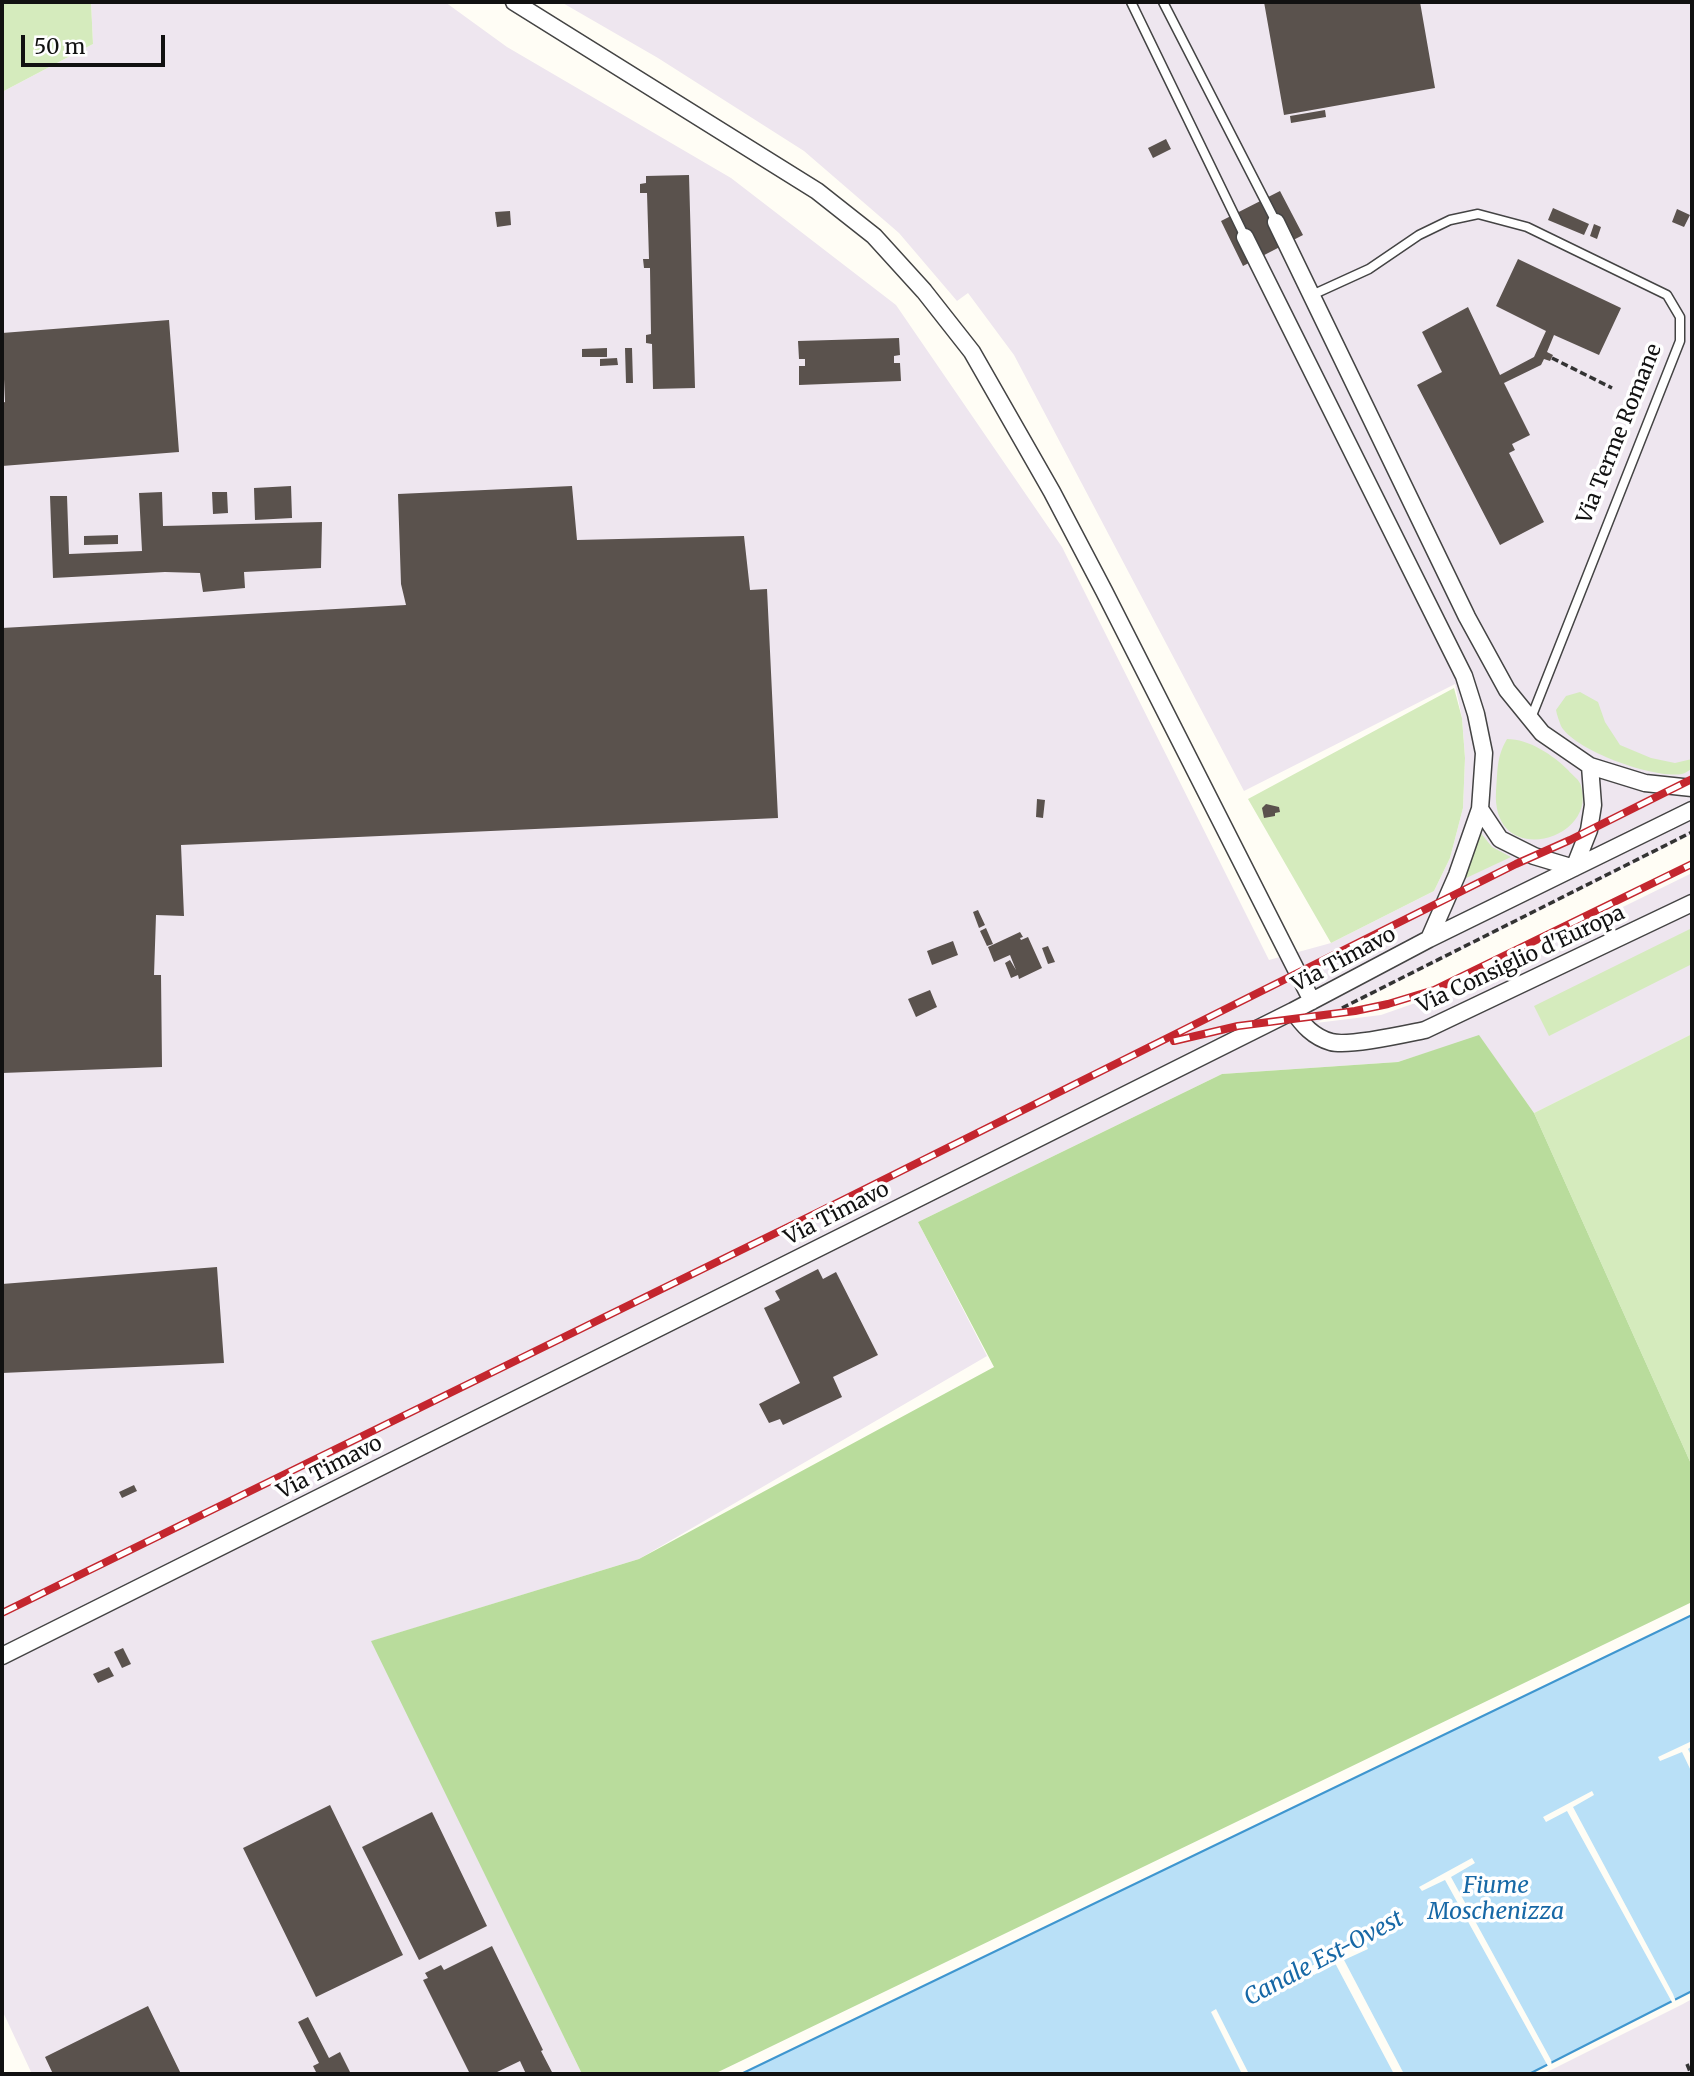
<!DOCTYPE html>
<html>
<head>
<meta charset="utf-8">
<style>
  body { margin:0 }
  #map { position:relative; width:1694px; height:2076px; overflow:hidden; background:#fffdf5; font-family:Merriweather,serif }
  canvas { display:block }
  .frame { position:absolute; inset:0; border:4px solid #111; pointer-events:none }
  .scale { position:absolute; left:21px; top:35px; width:144px; height:32px; box-sizing:border-box; border:4px solid #111; border-top:0; padding-left:9px; font-size:21px; line-height:24px; white-space:nowrap; color:#111; -webkit-text-stroke:5px #fff; paint-order:stroke }
</style>
</head>
<body>
<div id="map">
<canvas width="1694" height="2076"></canvas>
<div class="frame"></div>
<div class="scale">50 m</div>
</div>
<script>
const g = document.querySelector('canvas').getContext('2d');
g.lineJoin = 'round';
function fillPath(path, color) { g.fillStyle = color; g.fill(path, 'evenodd'); }
function trace(path, color, width, dash) { g.strokeStyle = color; g.lineWidth = width; g.lineCap = dash ? 'butt' : 'round'; g.setLineDash(dash || []); g.stroke(path); }
function label(font, color, halo, rows, align = 'center') {
  g.font = font + ' Merriweather,serif'; g.lineWidth = 7; g.setLineDash([]); g.textBaseline = 'middle'; g.strokeStyle = halo; g.fillStyle = color; for (const [text, x, y, turn = 0] of rows) {
    g.save(); g.translate(x, y); g.rotate((+turn || 0) * Math.PI / 180); g.textAlign = isNaN(turn) ? turn : align; if (halo) g.strokeText(text, 0, 0); g.fillText(text, 0, 0); g.restore();
  }
}
const industrial = new Path2D(`
  M91 2H445L507 47 731 178 896 305 1062 547 1269 960 1331 943 1434 891 1450 858 1463 808 1465 758 1462 718 1455 684 1244 791 1014 355 968 293 957 301 899 233 804 151 658 58 561 2H1692V834L1316 1023 1381 1015 1458 988 1692 873V1034L1534 1113 1479 1036 1398 1062 1222 1074 918 1222 987 1356 639 1559 372 1641 582 2074H32L2 2010V92L93 44Z
  M1692 1999V2074H1543L1683 2004Z`);
const green = new Path2D(`
  M2 2H91L93 44 2 92Z
  M1454 688 1462 718 1465 758 1463 808 1450 858 1434 891 1331 943 1248 799Z
  M1580 692 1598 702 1605 722 1620 745 1651 758 1675 763 1692 759V769C1689 770 1686 773 1682 774 1655 779 1575 751 1561 726 1559 721 1557 715 1556 710L1566 696Z
  M1507 739C1529 739 1553 755 1568 770 1572 775 1580 780 1581 786 1598 841 1491 870 1496 791 1498 770 1496 758 1507 739Z
  M1480 832 1492 847 1511 857 1464 879Z
  M1692 928V964L1549 1036 1534 1006Z
  M1692 1034V1466L1534 1113Z`);
const forest = new Path2D(`
  M1479 1035 1534 1113 1692 1466V1602L714 2074H582L371 1641 639 1559 994 1367 918 1222 1222 1074 1398 1062Z`);
const water = new Path2D(`
  M1692 1615V1991L1529 2074H741Z`);
const pier = new Path2D(`
  M1692 1741V1746L1688 1749 1692 1757V1773L1682 1752 1660 1761 1658 1757Z
  M1592 1791 1594 1795 1573 1807 1673 1994 1676 2002 1673 2004 1567 1811 1546 1822 1543 1817Z
  M1472 1858 1475 1863 1451 1877 1551 2060 1552 2066 1549 2068 1445 1880 1422 1891 1419 1887Z
  M1364 1941 1368 1949 1344 1960 1404 2074H1394L1335 1963 1314 1975 1309 1967Z
  M1216 2009 1249 2074H1242L1211 2012Z`);
const building = new Path2D(`
  M1264 2H1420L1435 88 1284 115Z
  M1325 110 1326 117 1291 123 1290 116Z
  M1166 139 1171 149 1153 158 1148 148Z
  M689 175 695 388 653 389 652 344 646 343V335L651 334 650 268H644L643 259H649L647 193H640V184L646 183V176Z
  M1280 191 1303 235 1243 266 1221 221Z
  M1553 208 1589 224 1584 235 1548 220Z
  M1677 209 1690 215 1684 227 1672 222Z
  M510 211 511 225 497 227 495 212Z
  M1594 224 1601 227 1597 239 1590 236Z
  M1518 259 1621 308 1599 355 1554 335 1547 352 1553 355 1550 361 1544 359 1541 365 1504 383 1530 435 1512 444 1515 450 1509 453 1544 522 1500 545 1417 385 1442 372 1422 332 1468 307 1500 375 1534 357 1546 331 1496 306Z
  M169 320 179 452 2 466V403L5 402 2 333Z
  M899 338 900 355 894 356V363H900L901 381 799 385V366H805V359H799L798 341Z
  M607 348V357H582V349Z
  M625 348H632L633 383H626Z
  M617 358 618 365 600 366V359Z
  M291 486 292 518 255 520 254 488Z
  M572 486 577 540 744 536 750 590 767 589 778 818 181 845 184 916 156 915 154 975H161L162 1067 2 1073V628L406 605 401 584 398 494Z
  M162 492 163 526 322 522 321 568 244 572 245 588 203 592 200 573 165 572 53 578 50 496H67L69 554 142 551 139 493Z
  M212 492H227L228 513 213 514Z
  M118 535V544L84 545V536Z
  M1037 799 1045 800 1043 818 1036 817Z
  M1266 804 1279 807 1280 812 1275 813V816L1264 818 1262 808Z
  M978 910 985 925 979 928 973 912Z
  M986 928 993 944 987 946 980 931Z
  M1020 932 1023 937 1020 938 1021 940 1028 937 1042 968 1019 979 1018 975 1011 978 1005 963 1010 960 1016 970 1010 955 994 962 988 947Z
  M953 941 958 955 932 965 927 951Z
  M1048 946 1055 962 1048 964 1042 948Z
  M930 990 937 1007 916 1017 908 999Z
  M217 1267 224 1363 2 1373V1284Z
  M818 1269 823 1279 836 1272 878 1355 833 1377 842 1397 783 1425 780 1419 769 1423 759 1404 800 1383 764 1308 780 1300 775 1291Z
  M134 1485 137 1491 122 1498 119 1492Z
  M123 1648 131 1664 122 1668 114 1652Z
  M109 1667 114 1676 98 1683 93 1674Z
  M330 1805 403 1955 316 1997 243 1848Z
  M432 1812 487 1926 419 1960 362 1847Z
  M492 1946 543 2050 541 2051 553 2074H526L520 2061 493 2074H470L423 1980 428 1978 425 1973 441 1965 444 1970Z
  M148 2006 181 2074H53L45 2057Z
  M308 2017 329 2058 340 2052 351 2074H317L313 2066 319 2063 298 2022Z`);
const path = new Path2D(`
  M1552 358 1612 388
  M1342 1008 1692 832
  M1687 2064 1691 2074`);
const service = new Path2D(`
  M1131 2 1245 237
  M1163 2 1276 222
  M1312 295 1369 269 1419 235 1450 220 1478 214 1527 227 1667 295 1680 317V341L1531 718`);
const minor = new Path2D(`
  M514 2 817 191 874 236 924 291 972 352 1052 492 1104 591 1312 1001
  M1276 222 1467 617 1507 690 1542 733 1590 766 1645 783 1692 788
  M1245 237 1464 676 1476 714 1484 753 1480 809 1457 875 1429 939
  M1480 809 1500 839 1534 856 1574 868 1589 830 1593 805 1590 766
  M1293 1011C1303 1025 1313 1037 1331 1042 1348 1047 1405 1034 1425 1030L1692 903
  M2 1656 1293 1011 1429 939 1692 810`);
const rail = new Path2D(`
  M1174 1041 1238 1026 1355 1011 1388 1004 1434 990 1692 864
  M2 1613 841 1201 1516 864 1570 840 1692 779`);
const streetNames = [
  ["Via Terme Romane",1620,434,-68],
  ["Via Timavo",1344,960,-28],
  ["Via Consiglio d'Europa",1521,960,-25],
  ["Via Timavo",837,1214,-27],
  ["Via Timavo",330,1468,-27]
];
const waterNames = [
  ["Fiume",1496,1886],
  ["Moschenizza",1496,1912],
  ["Canale Est-Ovest",1324,1959,-28]
];
fillPath(industrial, '#eee6ef');
fillPath(green, '#d5ebbd');
fillPath(forest, '#b9dc9c');
fillPath(water, '#b9e0f7');
trace(water, '#3f96cf', 2);
fillPath(pier, '#fffdf5');
fillPath(building, '#5a524d');
trace(service, '#444', 11);
trace(minor, '#444', 19);
trace(path, '#333', 3.5, [7, 3.5]);
trace(service, '#fff', 8);
trace(minor, '#fff', 16);
trace(rail, '#c4262e', 8);
trace(rail, '#fff', 5, [16]);
label('21px', '#111', '#fff', streetNames);
label('italic 23px', '#1768a6', '#fff', waterNames);
</script>
</body>
</html>
